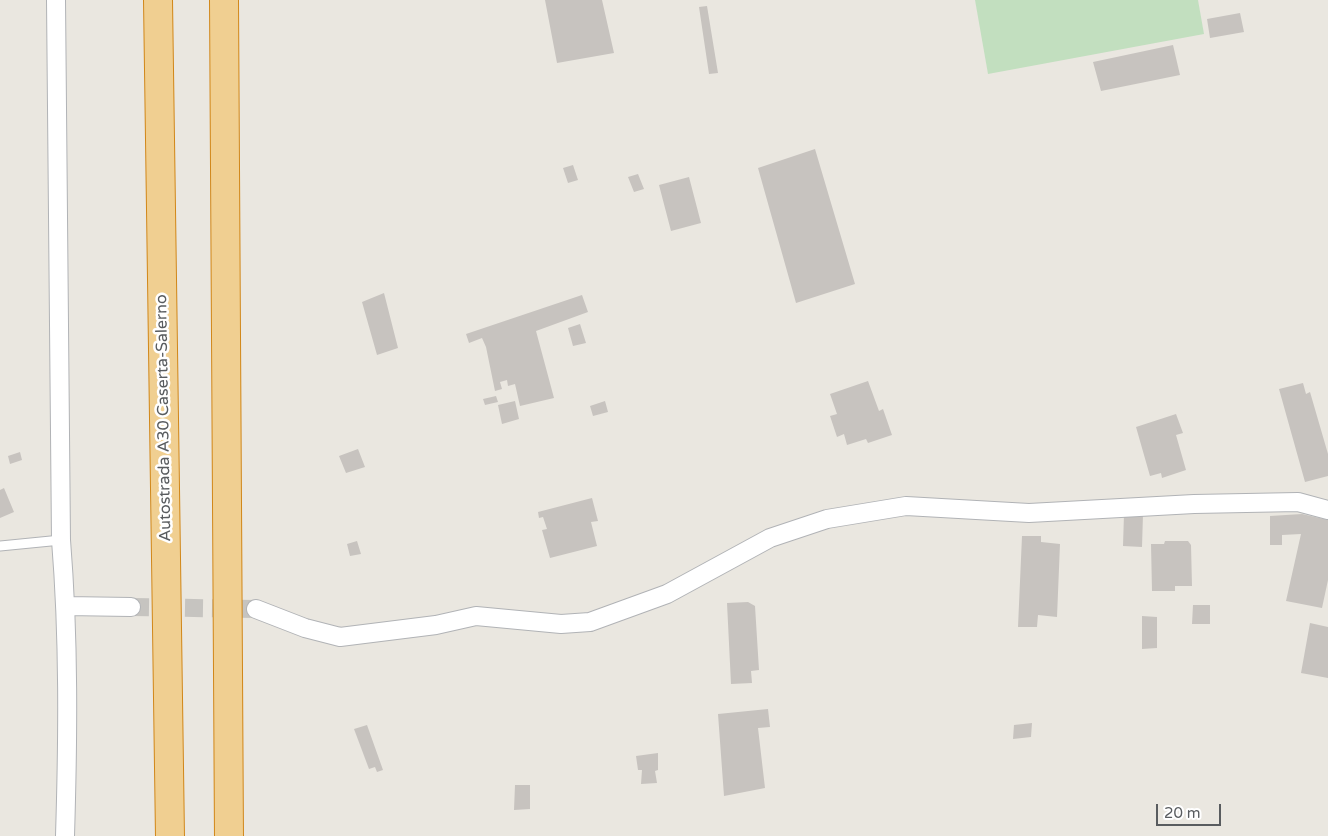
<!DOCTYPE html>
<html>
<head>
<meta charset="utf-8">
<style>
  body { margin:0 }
  #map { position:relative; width:1328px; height:836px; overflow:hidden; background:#eae7e0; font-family:"Varela Round",sans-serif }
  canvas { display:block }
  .scale { position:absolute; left:1156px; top:804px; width:65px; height:22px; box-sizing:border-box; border:2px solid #595c5f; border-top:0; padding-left:6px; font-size:15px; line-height:18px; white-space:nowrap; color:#595c5f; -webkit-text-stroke:4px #fff; paint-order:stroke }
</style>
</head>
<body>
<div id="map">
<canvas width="1328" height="836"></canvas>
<div class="scale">20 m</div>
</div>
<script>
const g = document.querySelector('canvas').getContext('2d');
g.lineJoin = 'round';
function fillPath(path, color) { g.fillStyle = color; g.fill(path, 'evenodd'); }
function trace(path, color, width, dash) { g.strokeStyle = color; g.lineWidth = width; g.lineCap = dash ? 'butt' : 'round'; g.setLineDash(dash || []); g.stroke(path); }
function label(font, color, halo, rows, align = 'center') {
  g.font = font + ' "Varela Round",sans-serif'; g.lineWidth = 5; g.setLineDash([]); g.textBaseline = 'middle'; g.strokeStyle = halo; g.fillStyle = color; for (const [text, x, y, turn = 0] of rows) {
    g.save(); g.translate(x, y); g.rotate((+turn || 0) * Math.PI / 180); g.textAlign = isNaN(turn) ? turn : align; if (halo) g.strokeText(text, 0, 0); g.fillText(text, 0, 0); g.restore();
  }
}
const green = new Path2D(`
  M975 0H1198L1204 34 988 74Z`);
const building = new Path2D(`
  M545 0H602L614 53 557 63Z
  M707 6 718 73 709 74 699 7Z
  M1240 13 1244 32 1210 38 1207 19Z
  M1173 45 1180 75 1101 91 1093 62Z
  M815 149 855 284 796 303 758 168Z
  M573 165 578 180 568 183 563 168Z
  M638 174 644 189 634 192 628 177Z
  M689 177 701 223 671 231 659 185Z
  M384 293 398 348 377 355 362 302Z
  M582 295 588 312 536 331 554 398 520 406 515 384 508 386 507 380 500 382 502 389 495 391 486 347 482 338 469 343 466 334Z
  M580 324 586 343 573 346 568 328Z
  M868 381 879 411 883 409 892 435 868 443 866 439 847 445 844 434 837 437 830 416 837 414 830 394Z
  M1303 383 1306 394 1310 392 1328 454V476L1305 482 1279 389Z
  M496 396 498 402 485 405 483 399Z
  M515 401 519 419 502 424 498 405Z
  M605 401 608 412 593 416 590 406Z
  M1176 414 1183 433 1176 435 1186 470 1162 478 1161 473 1150 476 1136 427Z
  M358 449 365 467 346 473 339 456Z
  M20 452 22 460 10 464 8 456Z
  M4 488 14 512 0 518V490Z
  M592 498 598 521 591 522 597 546 550 558 542 530 547 529 543 517 539 518 538 512Z
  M1124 514H1143L1142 547 1123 546Z
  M1302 514 1328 520V580L1322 608 1286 601 1301 534 1282 535V545H1270V516Z
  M1022 536H1041V542L1060 544 1057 617 1038 615 1037 627H1018Z
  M357 541 361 554 350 556 347 544Z
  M1165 541H1188L1191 545 1192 586H1175V591H1152L1151 544H1164Z
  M748 602 755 606 759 670 751 671 752 683 731 684 727 603Z
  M1193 605H1210V624H1192Z
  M1142 616 1157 617V648L1142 649Z
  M1310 623 1328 627V678L1301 673Z
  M768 709 770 727 758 728 765 788 724 796 718 714Z
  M1032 723 1031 737 1013 739 1014 725Z
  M367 725 383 770 377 772 375 767 369 769 354 729Z
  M658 753V770L655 771 657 783 641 784 642 770H638L636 756Z
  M515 785H530V809L514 810Z`);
const streetTunnel = new Path2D(`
  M131 607 256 609`);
const lane = new Path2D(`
  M0 546 61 540`);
const street = new Path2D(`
  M56 0 61 540C69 639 68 737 65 836
  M66 606 131 607
  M256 609 305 628 340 637 436 625 476 616 561 624 590 622 667 594 770 538 827 519 906 506 1029 513 1194 504 1298 502 1328 510`);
const highway = new Path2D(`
  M158 0 170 836
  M224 0 229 836`);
const streetNames = [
  ["Autostrada A30 Caserta-Salerno",164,418,-91]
];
fillPath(green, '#c2dfbf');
fillPath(building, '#c7c3bf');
trace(streetTunnel, '#c6c4c0', 18, [18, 9]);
trace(lane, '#b1b3b6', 11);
trace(street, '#b1b3b6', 20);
trace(highway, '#d18719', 30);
trace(lane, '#fff', 9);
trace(street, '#fff', 18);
trace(highway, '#f0cf91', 28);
label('16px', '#595c5f', '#fff', streetNames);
</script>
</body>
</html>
